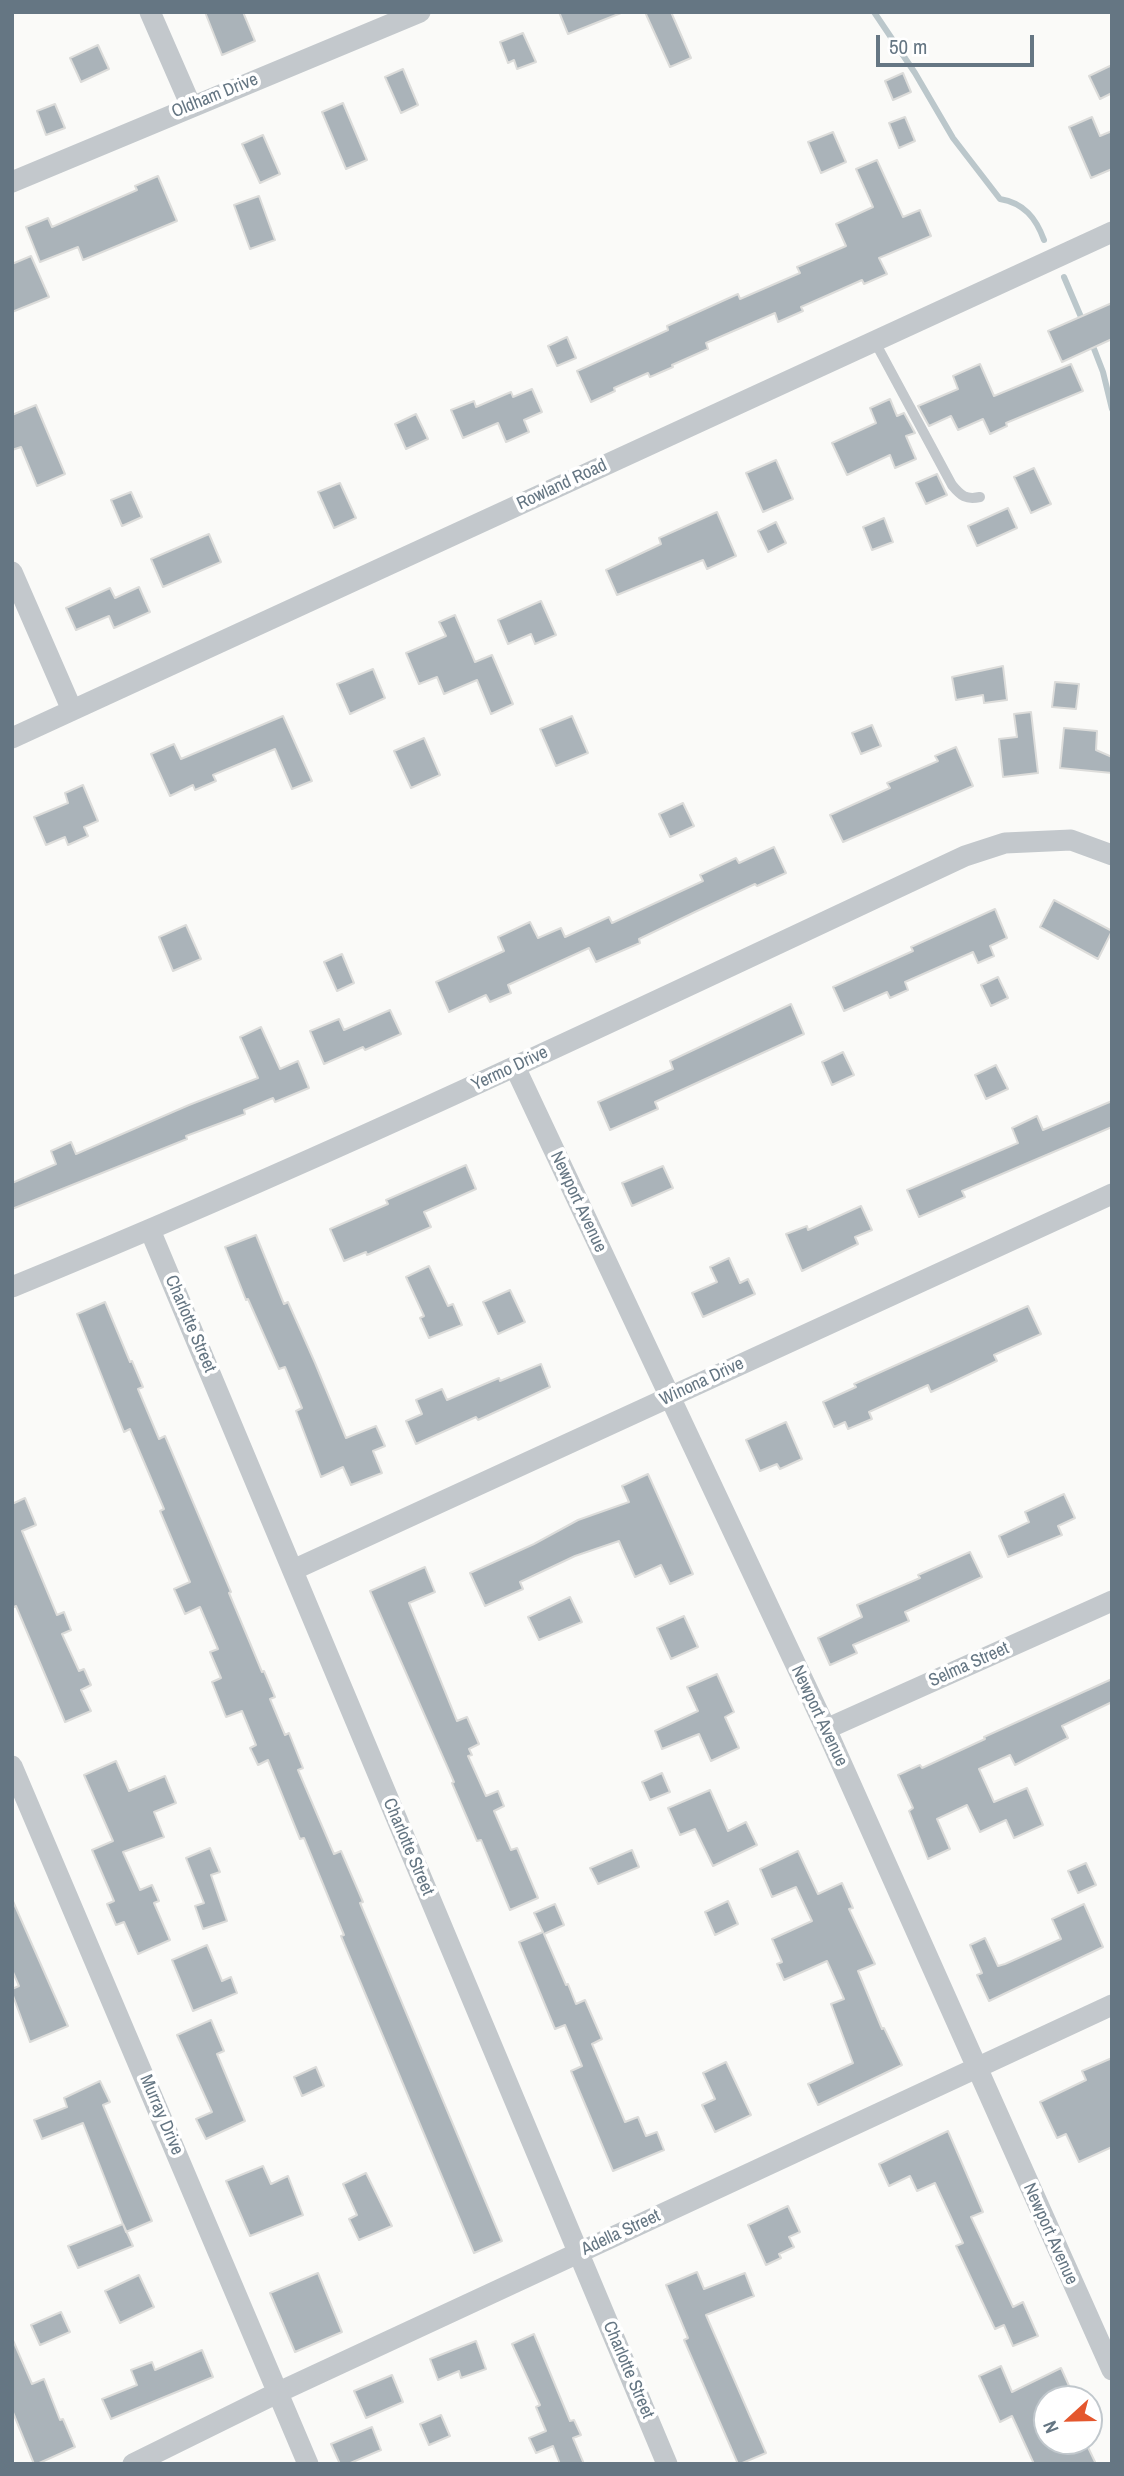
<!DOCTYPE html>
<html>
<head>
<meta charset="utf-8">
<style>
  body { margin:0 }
  #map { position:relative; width:1124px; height:2476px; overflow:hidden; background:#fafaf8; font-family:"Archivo Narrow",sans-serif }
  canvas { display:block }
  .frame { position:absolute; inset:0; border:14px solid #657683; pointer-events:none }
  .north { position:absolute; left:1033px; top:2385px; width:70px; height:70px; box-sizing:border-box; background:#fff; border:2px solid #c1c8cd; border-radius:50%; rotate:248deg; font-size:19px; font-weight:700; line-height:28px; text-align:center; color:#657683 }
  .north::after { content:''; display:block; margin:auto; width:24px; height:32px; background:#e4572e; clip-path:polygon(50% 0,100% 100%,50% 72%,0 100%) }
  .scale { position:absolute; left:876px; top:35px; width:158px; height:32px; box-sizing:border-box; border:4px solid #657683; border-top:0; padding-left:9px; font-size:21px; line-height:24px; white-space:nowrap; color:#657683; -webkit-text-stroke:5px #fff; paint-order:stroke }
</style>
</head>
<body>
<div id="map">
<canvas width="1124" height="2476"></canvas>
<div class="frame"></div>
<div class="north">N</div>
<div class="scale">50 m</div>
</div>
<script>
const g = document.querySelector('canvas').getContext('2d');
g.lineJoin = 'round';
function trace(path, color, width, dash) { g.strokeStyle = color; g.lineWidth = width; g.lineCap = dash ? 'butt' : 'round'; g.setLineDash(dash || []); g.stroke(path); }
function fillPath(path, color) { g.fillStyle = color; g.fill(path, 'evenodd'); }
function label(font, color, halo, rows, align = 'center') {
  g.font = font + ' "Archivo Narrow",sans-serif'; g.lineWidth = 7; g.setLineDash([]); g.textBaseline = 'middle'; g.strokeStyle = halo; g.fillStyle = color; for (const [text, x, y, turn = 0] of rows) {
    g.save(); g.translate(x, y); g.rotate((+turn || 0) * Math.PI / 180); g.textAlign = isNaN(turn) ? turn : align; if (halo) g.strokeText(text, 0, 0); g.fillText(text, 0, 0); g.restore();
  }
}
const stream = new Path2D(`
  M874 12 915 73 953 138 1000 199C1024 203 1036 218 1044 240
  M1064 277 1084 324
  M1091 341 1103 372 1112 409`);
const building = new Path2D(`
  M205 12H243L255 41 222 55Z
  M559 12H621V13L568 34Z
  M645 12H671L691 58 670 67Z
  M523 33 536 62 517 69 514 60 508 63 500 42Z
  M98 45 109 69 81 82 70 58Z
  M1112 65V93L1100 99 1089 76Z
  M403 69 418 105 401 113 385 77Z
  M903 73 911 92 893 100 885 81Z
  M343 103 367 160 346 169 322 112Z
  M55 104 65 128 46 135 37 111Z
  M905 117 915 141 899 148 889 123Z
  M1092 117 1100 136 1112 131V169L1091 178 1069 127Z
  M833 132 846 162 821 173 808 142Z
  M263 135 280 174 260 183 242 144Z
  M877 160 903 217 920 210 931 236 879 258 887 274 864 284 862 280 801 307 803 311 778 322 775 313 706 343 708 349 672 365 673 367 650 377 648 373 614 388 615 391 591 402 577 371 668 330 667 326 738 294 740 299 800 273 797 267 846 246 836 224 873 207 856 169Z
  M158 176 177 221 83 260 78 247 40 262 26 227 48 218 52 227 137 190 135 186Z
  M259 196 275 240 250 249 234 205Z
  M31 256 49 297 12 312V264Z
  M1112 303V339L1062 362 1048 331Z
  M567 337 576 358 557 366 548 346Z
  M980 364 994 396 1071 364 1083 391 1006 423 1007 426 990 434 983 419 958 430 951 416 929 426 918 406 958 389 953 376Z
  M532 389 542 412 524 420 529 432 506 442 498 423 463 438 451 410 474 401 476 407 511 392 513 397Z
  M890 399 897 416 904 413 915 433 906 436 916 459 895 468 890 455 847 475 832 443 876 423 870 408Z
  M36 405 65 474 37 486 21 447 12 450V415Z
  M416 414 428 439 406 449 395 424Z
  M776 460 793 499 763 512 746 473Z
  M1034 468 1051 504 1031 513 1014 477Z
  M937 474 947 495 926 504 916 483Z
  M340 483 356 518 334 528 318 492Z
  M131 492 142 517 122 526 111 500Z
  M1008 508 1017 528 977 546 968 526Z
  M717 512 736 556 707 569 703 560 617 595 606 570 661 544 659 538Z
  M884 518 893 542 872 550 863 527Z
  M776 522 786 543 768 552 758 531Z
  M209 534 221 562 163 587 151 559Z
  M139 587 150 612 114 628 109 616 76 630 66 608 110 588 115 598Z
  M541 601 556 635 535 644 531 634 508 644 498 620Z
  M455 615 475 662 492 655 513 704 491 714 477 680 444 694 437 677 419 684 406 653 446 636 439 622Z
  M1003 666 1007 700 984 703 983 695 956 700 952 677Z
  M373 669 385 698 350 714 337 684Z
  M1055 682 1079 684 1076 709 1052 707Z
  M1031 712 1038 773 1003 777 999 739 1017 737 1014 714Z
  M283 716 312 781 292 789 275 749 213 775 216 781 195 790 193 785 170 796 151 754 174 744 181 759Z
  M572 716 588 753 556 766 540 729Z
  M872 725 881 746 861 754 852 733Z
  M1064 728 1097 731 1096 750 1112 757V773L1060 768Z
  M424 738 440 775 411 788 394 751Z
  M956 747 973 786 843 842 830 815 890 788 887 783 938 761 935 756Z
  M83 785 98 821 84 827 88 836 68 845 65 837 46 845 34 817 68 803 65 793Z
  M683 803 694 826 670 837 659 814Z
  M774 847 786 873 757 886 755 884 697 911 639 939 640 943 596 962 589 948 508 985 511 993 490 1002 486 995 449 1012 436 982 504 951 498 937 530 922 538 938 561 928 565 937 609 917 612 923 703 881 700 875 736 858 739 863Z
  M1054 900 1112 931 1098 959 1040 927Z
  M995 909 1007 938 990 946 994 956 978 963 973 952 905 982 908 990 890 998 887 992 844 1011 833 987 913 951 911 947Z
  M186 925 201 959 173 971 159 937Z
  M342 954 354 983 337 991 324 962Z
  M998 977 1008 998 991 1006 981 985Z
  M791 1004 804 1034 655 1102 658 1109 610 1130 598 1102 673 1069 670 1061Z
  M390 1010 401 1034 365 1050 363 1047 324 1064 310 1031 339 1019 344 1030Z
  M261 1027 280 1069 298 1061 309 1088 275 1102 273 1098 244 1110 245 1114 186 1136 187 1139 12 1209V1183L56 1164 51 1151 71 1142 76 1154 189 1105 258 1078 240 1037Z
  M843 1052 854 1075 832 1085 822 1062Z
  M996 1065 1008 1089 986 1099 975 1075Z
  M1112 1101V1127L962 1191 965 1197 919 1217 907 1190 1018 1143 1012 1128 1037 1116 1043 1130Z
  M466 1165 476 1189 424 1212 431 1227 367 1255 366 1252 344 1261 330 1229 388 1204 386 1200Z
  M663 1166 673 1188 632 1206 622 1183Z
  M861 1206 872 1230 855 1237 858 1244 802 1271 786 1234 807 1226 808 1230Z
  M256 1235 284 1304 288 1302 315 1363 346 1438 376 1426 385 1446 373 1451 382 1473 351 1485 343 1467 321 1477 296 1411 302 1408 285 1367 279 1369 248 1299 246 1300 225 1247Z
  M729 1258 740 1283 748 1279 755 1294 703 1317 692 1293 717 1282 710 1267Z
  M429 1266 448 1306 453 1304 462 1325 429 1338 420 1318 424 1316 406 1277Z
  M510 1290 525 1322 498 1334 483 1302Z
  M105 1302 130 1362 132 1361 143 1387 138 1389 159 1439 165 1436 231 1592 229 1593 250 1643 262 1672 264 1671 275 1697 270 1699 285 1735 289 1733 303 1768 298 1770 334 1854 341 1851 363 1902 360 1903 502 2241 474 2253 341 1936 344 1935 304 1838 300 1839 268 1760 258 1765 250 1748 256 1745 242 1711 226 1717 212 1682 221 1678 210 1652 218 1649 200 1607 185 1614 174 1589 190 1582 160 1511 164 1509 130 1429 124 1432 77 1314Z
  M1028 1306 1041 1334 994 1355 997 1361 953 1382 931 1392 928 1385 869 1412 872 1419 848 1429 845 1422 834 1427 823 1402 856 1387 854 1384Z
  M541 1364 550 1387 478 1420 476 1417 416 1444 406 1421 422 1414 416 1400 442 1389 447 1400 499 1378 500 1381Z
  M786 1422 802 1459 780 1469 777 1464 760 1471 746 1440Z
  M648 1474 693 1574 670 1584 661 1565 635 1577 619 1541 575 1556 520 1582 523 1589 485 1606 470 1573 534 1544 578 1520 629 1502 622 1486Z
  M1064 1494 1075 1518 1058 1526 1062 1535 1008 1557 999 1536 1029 1522 1025 1512Z
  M25 1498 36 1525 22 1531 57 1615 64 1612 71 1630 62 1634 79 1671 84 1669 91 1685 81 1690 91 1711 65 1722 16 1606 12 1608V1504Z
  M970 1552 982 1577 905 1612 909 1621 853 1645 857 1653 830 1665 818 1638 862 1617 857 1605 920 1578 918 1575Z
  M425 1567 435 1592 409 1603 457 1721 467 1717 479 1744 469 1749 472 1755 468 1756 486 1796 498 1791 504 1806 494 1811 511 1850 517 1848 538 1898 510 1910 481 1840 477 1841 452 1783 454 1782 370 1591Z
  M570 1597 582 1622 539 1640 528 1617Z
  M684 1616 698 1647 671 1659 657 1628Z
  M717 1674 734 1712 725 1717 739 1748 711 1761 699 1734 662 1749 655 1731 698 1711 687 1687Z
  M1112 1679V1702L1062 1726 1068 1738 1015 1765 1010 1755 979 1769 994 1802 1027 1788 1043 1825 1014 1838 1006 1820 980 1832 967 1805 937 1819 950 1849 928 1859 909 1811 913 1808 898 1775 920 1765 922 1768 985 1739 984 1737Z
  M116 1761 129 1791 165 1776 176 1803 154 1812 164 1837 123 1852 140 1890 152 1885 159 1901 154 1903 170 1940 138 1954 124 1922 116 1925 107 1904 114 1901 92 1850 113 1841 84 1775Z
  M662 1773 670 1792 650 1800 642 1782Z
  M710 1790 728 1831 746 1822 757 1845 713 1866 695 1829 680 1835 668 1808Z
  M210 1848 220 1872 211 1875 227 1921 203 1929 195 1906 204 1903 186 1858Z
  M632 1850 639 1867 598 1884 590 1868Z
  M798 1851 818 1894 842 1883 853 1908 849 1909 875 1964 858 1971 882 2029 884 2028 902 2065 818 2105 808 2084 853 2063 831 2004 844 1999 827 1961 784 1980 777 1964 782 1962 772 1939 812 1921 796 1887 772 1897 760 1869Z
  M1086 1863 1096 1885 1078 1893 1068 1871Z
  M12 1899 68 2026 30 2042 12 1993V1989L19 1986 12 1970Z
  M728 1901 738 1924 715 1935 705 1912Z
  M555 1904 564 1925 544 1934 566 1985 568 1984 576 2004 585 2000 602 2039 592 2044 625 2122 638 2117 646 2136 657 2132 664 2150 613 2171 571 2071 582 2066 565 2025 555 2029 519 1942 543 1932 534 1913Z
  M1084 1904 1103 1947 989 2001 977 1975 982 1973 970 1945 985 1938 998 1966 1005 1964 1061 1939 1052 1919Z
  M207 1945 222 1981 231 1977 237 1993 193 2011 172 1960Z
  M211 2020 224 2051 217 2054 245 2121 206 2139 196 2119 212 2112 177 2035Z
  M1112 2058V2147L1079 2162 1066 2134 1057 2138 1040 2102 1086 2080 1082 2071Z
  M726 2062 751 2115 715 2132 702 2105 715 2099 703 2073Z
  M316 2067 324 2086 302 2096 294 2077Z
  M100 2081 110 2102 103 2105 152 2221 126 2232 83 2123 42 2139 34 2120 67 2107 64 2098Z
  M948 2131 983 2212 971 2217 1013 2307 1023 2302 1038 2336 1013 2346 1004 2325 995 2329 971 2278 956 2246 963 2243 935 2183 917 2191 910 2176 889 2186 879 2164Z
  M263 2166 271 2184 288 2176 303 2215 250 2236 226 2181Z
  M366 2173 392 2226 359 2240 349 2219 357 2215 343 2184Z
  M788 2206 800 2232 789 2237 794 2247 779 2254 781 2258 766 2265 748 2225Z
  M123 2224 133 2246 78 2268 68 2246Z
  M697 2272 704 2289 745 2273 754 2296 706 2315 766 2453 740 2464H738L684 2340 688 2338 666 2285Z
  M318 2273 342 2332 295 2352 270 2293Z
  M139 2275 154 2307 120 2323 105 2291Z
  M61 2312 70 2332 40 2345 31 2325Z
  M534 2334 570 2421 574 2420 581 2435 573 2438 584 2464H560L553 2446 536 2453 529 2438 546 2431 536 2407 540 2405 512 2344Z
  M12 2338 32 2384 44 2379 60 2420 63 2419 75 2447 37 2464H34L12 2410Z
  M476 2341 486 2369 461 2378 459 2371 438 2380 430 2359Z
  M202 2350 213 2377 111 2419 102 2399 137 2385 131 2370 152 2362 155 2370Z
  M1001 2366 1012 2392 1061 2368 1070 2388 1047 2399V2441H1085L1096 2464H1034L1012 2416 1000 2422 979 2376Z
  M392 2375 403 2402 366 2418 354 2391Z
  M441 2415 450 2436 429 2445 420 2424Z
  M372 2427 381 2450 348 2464H340L331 2444Z`);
const lane = new Path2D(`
  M875 342 952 485C961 496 966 500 980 497`);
const street = new Path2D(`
  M150 12 191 106
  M12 182 420 12
  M12 572 72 710
  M12 738 1112 232
  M515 1067 826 1729 1112 2370
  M150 1230 667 2464
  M12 1287C335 1155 649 1004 965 856L1005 843 1071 840 1112 855
  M293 1570 1112 1194
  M826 1729 1112 1601
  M12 1766 308 2464
  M133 2464 279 2392 1112 2005`);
const streetNames = [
  ["Oldham Drive",215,96,-22],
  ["Rowland Road",562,485,-25],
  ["Yermo Drive",510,1069,-25],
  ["Newport Avenue",578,1202,65],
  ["Charlotte Street",190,1324,67],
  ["Winona Drive",702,1382,-25],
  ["Selma Street",969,1665,-24],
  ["Newport Avenue",819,1716,65],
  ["Charlotte Street",408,1847,67],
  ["Murray Drive",161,2115,67],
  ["Adella Street",621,2233,-25],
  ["Newport Avenue",1050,2234,66],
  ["Charlotte Street",628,2370,67]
];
trace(stream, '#bbc7cb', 6);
fillPath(building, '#aab3b9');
trace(building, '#dcdcda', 2);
trace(lane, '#c3c8cc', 10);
trace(street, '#c3c8cc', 21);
label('18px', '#657683', '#fff', streetNames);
</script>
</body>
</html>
